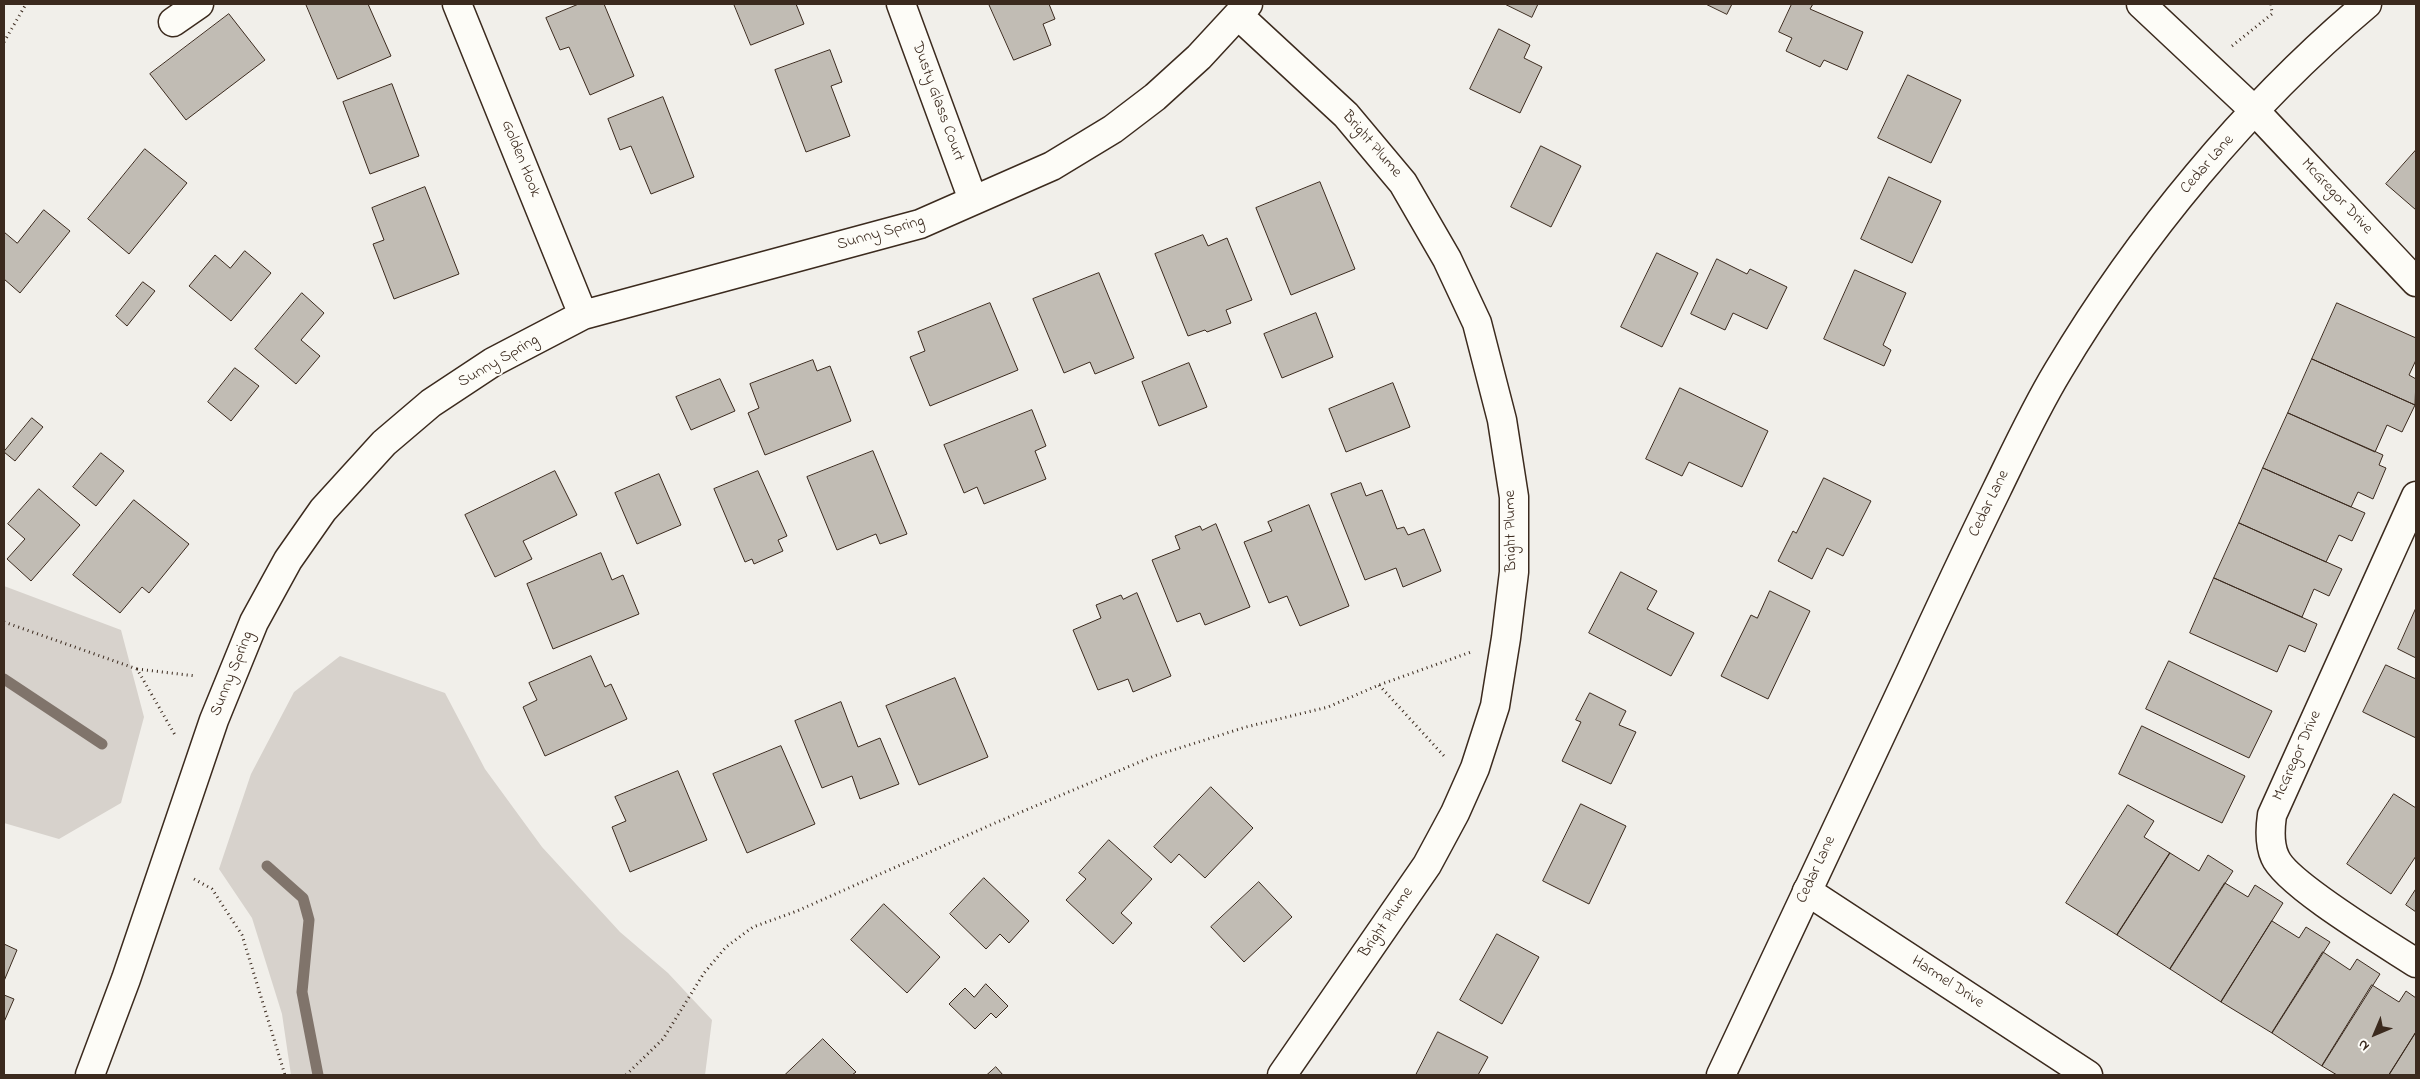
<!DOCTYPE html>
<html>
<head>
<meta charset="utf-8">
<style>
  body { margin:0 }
  #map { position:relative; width:2420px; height:1079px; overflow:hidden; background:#f1efea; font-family:"Indie Flower",sans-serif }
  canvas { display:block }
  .frame { position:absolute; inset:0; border:5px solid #3b2a1e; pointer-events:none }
  .north { position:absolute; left:2350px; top:1009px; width:50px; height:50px; -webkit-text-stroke:4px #fdfcf7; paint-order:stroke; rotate:225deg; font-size:14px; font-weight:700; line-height:20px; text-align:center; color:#3b2a1e }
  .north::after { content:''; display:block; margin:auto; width:18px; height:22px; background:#3b2a1e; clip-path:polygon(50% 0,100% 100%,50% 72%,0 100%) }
</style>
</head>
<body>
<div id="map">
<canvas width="2420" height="1079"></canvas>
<div class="frame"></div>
<div class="north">N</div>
</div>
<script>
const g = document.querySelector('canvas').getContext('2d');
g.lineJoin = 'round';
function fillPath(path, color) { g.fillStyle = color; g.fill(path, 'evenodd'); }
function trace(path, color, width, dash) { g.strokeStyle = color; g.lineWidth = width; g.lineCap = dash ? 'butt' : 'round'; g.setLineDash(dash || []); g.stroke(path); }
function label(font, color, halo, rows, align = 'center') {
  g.font = font + ' "Indie Flower",sans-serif'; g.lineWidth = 4; g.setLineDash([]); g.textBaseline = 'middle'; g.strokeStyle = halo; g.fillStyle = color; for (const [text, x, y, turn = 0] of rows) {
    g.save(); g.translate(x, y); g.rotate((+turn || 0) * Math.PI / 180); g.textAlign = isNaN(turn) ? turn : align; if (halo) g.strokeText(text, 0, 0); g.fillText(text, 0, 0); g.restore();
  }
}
const green = new Path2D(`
  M4 586 121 630 144 717 121 803 59 839 4 823Z
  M340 656 445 693 485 769 542 847 620 932 668 973 712 1020 705 1075H291L282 1014 252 918 219 869 251 774 294 692Z`);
const stream = new Path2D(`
  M4 679 102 744
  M267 866 303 898 309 920 302 992 318 1075`);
const building = new Path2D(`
  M306 4H368L391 56 338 79Z
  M579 4H604L634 76 590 95 569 47 560 50 546 18Z
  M734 4H796L804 24 751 45Z
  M989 4H1049L1055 19 1043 24 1051 45 1014 60Z
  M1505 4H1538L1532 17Z
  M1706 4H1732L1727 14Z
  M1792 4H1813L1810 9 1863 32 1847 70 1824 60 1820 67 1786 51 1792 38 1779 32Z
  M229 14 265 60 186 120 150 74Z
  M1499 29 1530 45 1524 58 1542 67 1520 113 1470 89Z
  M830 50 842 82 831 86 850 136 806 152 775 70Z
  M1908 75 1961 100 1931 163 1878 138Z
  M392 84 419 156 370 174 343 102Z
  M663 97 694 177 651 194 631 146 620 150 608 119Z
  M1541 146 1581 166 1551 227 1511 207Z
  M145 149 187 183 129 254 88 219Z
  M2416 150V210L2386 184Z
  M1889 177 1941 201 1912 263 1861 239Z
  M1320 182 1355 269 1291 295 1256 208Z
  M425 187 459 274 394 299 373 244 384 240 372 208Z
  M44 210 70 231 20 293 4 279V232L17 243Z
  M1203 235 1208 246 1227 238 1252 300 1226 310 1231 323 1207 332 1205 330 1188 336 1155 254Z
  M245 251 271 273 231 321 189 286 215 255 230 268Z
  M1657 253 1698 273 1662 347 1621 327Z
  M1717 259 1747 274 1750 269 1787 287 1767 329 1733 313 1725 330 1691 314Z
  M1855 270 1906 293 1883 345 1891 350 1884 366 1824 339Z
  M1099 273 1134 358 1095 374 1090 362 1064 373 1033 299Z
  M143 282 155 291 127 326 116 316Z
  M302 293 324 313 301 340 320 356 296 384 255 349Z
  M990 303 1018 370 930 406 910 357 925 351 918 332Z
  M2337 303 2416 338V360L2409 375 2416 379 2415 405 2312 359Z
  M1316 313 1333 357 1282 378 1264 334Z
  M2312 359 2415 405 2402 432 2387 425 2375 452 2288 413Z
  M813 360 817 371 830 366 851 421 765 455 748 413 759 408 750 384Z
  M1189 363 1207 407 1159 426 1142 382Z
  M235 368 259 386 231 421 208 402Z
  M720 379 735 411 691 430 676 397Z
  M1393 383 1410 427 1346 452 1329 409Z
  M1680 388 1768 431 1742 487 1689 462 1682 476 1646 459Z
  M1032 410 1046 446 1035 451 1046 479 984 504 977 487 964 493 944 445Z
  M2288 413 2383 455 2379 465 2386 468 2373 499 2358 492 2351 507 2263 468Z
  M32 418 43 427 15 461 4 452Z
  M873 451 907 534 880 544 876 534 837 550 807 477Z
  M101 453 124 471 96 506 73 487Z
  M2263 468 2365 513 2352 541 2339 535 2326 562 2239 523Z
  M555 471 577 515 523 541 532 559 495 577 465 515Z
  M758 471 787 536 778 540 783 551 754 564 752 559 745 562 714 489Z
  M659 474 681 525 637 544 615 493Z
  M1824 478 1871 501 1843 556 1827 548 1812 579 1778 561 1793 531 1796 533Z
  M1361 483 1366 496 1382 490 1397 529 1404 527 1408 535 1424 529 1441 571 1403 587 1396 568 1365 580 1331 494Z
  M39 489 80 525 31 581 7 559 25 539 8 524Z
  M134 500 189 544 149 593 142 587 120 613 73 575Z
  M1309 505 1349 606 1300 626 1287 596 1269 603 1244 542 1272 531 1268 522Z
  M2239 523 2342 569 2329 596 2314 589 2302 617 2214 578Z
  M1216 524 1250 607 1205 625 1200 613 1177 622 1152 560 1180 549 1175 536 1200 526 1202 530Z
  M601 553 612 580 623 575 639 614 553 649 527 584Z
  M1621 572 1657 591 1647 609 1694 633 1671 676 1589 633Z
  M2214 578 2317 624 2305 652 2289 645 2277 672 2190 633Z
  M1770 591 1810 611 1768 699 1721 676 1751 615 1757 618Z
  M1137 593 1171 676 1133 692 1128 679 1098 690 1073 630 1101 618 1096 605 1121 595 1123 599Z
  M2416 608V658L2398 649Z
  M591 656 605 687 611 684 627 719 545 756 523 707 537 700 529 683Z
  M2169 661 2272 711 2249 758 2146 709Z
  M2386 665 2416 679V738L2363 712Z
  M955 678 988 757 919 785 886 706Z
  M1590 693 1626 711 1619 725 1636 732 1611 784 1562 761 1581 722 1576 720Z
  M841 702 858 747 880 738 899 784 860 799 852 776 822 788 795 721Z
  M2142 726 2245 776 2222 823 2119 774Z
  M781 746 815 824 747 853 713 774Z
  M678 771 707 840 630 872 612 827 626 821 615 797Z
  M1211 787 1253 828 1205 878 1179 854 1171 863 1154 847Z
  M2394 794 2416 808V856L2391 894 2347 864Z
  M1581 804 1626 826 1589 904 1543 881Z
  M2128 805 2154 821 2144 837 2170 853 2117 935 2066 903Z
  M1109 840 1152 879 1121 913 1132 923 1113 944 1066 900 1086 879 1079 873Z
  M2170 853 2199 871 2208 855 2233 871 2170 969 2117 935Z
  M984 878 1029 921 1009 943 1000 934 986 949 950 914Z
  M1259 882 1292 917 1244 962 1211 927Z
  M2225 883 2248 897 2255 885 2283 903 2221 1002 2170 969Z
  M2416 889V912L2406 905Z
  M884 904 940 957 907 993 851 940Z
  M2272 921 2299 938 2306 927 2330 942 2272 1033 2221 1002Z
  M1497 934 1539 957 1502 1024 1460 1000Z
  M4 944 17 950 4 981Z
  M2323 952 2350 970 2357 959 2380 974 2322 1066 2272 1033Z
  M986 984 1008 1006 996 1018 991 1013 975 1029 949 1004 965 988 974 997Z
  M2372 985 2399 1002 2406 991 2416 998V1032L2389 1075H2337L2322 1066Z
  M4 995 14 999 4 1022Z
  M1438 1032 1488 1057 1478 1075H1416Z
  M2416 1032V1075H2389Z
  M823 1039 856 1072 852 1075H785Z
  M996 1067 1003 1075H987Z`);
const path = new Path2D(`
  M4 42 26 4
  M2232 46 2272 14 2271 4
  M4 622 137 669 175 735
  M137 669 196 676
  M1379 685 1444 756
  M194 879 212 889 242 935 285 1075
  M626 1075 663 1039 704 973 726 947 753 927 797 911 995 823 1154 756 1246 727 1328 707 1379 685 1471 652`);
const minor = new Path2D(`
  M457 4 583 315
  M901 4 973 200
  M2141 4 2255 111 2416 282
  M1239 16 1346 115 1403 183 1447 259 1477 323 1502 420 1514 497V572L1506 638 1495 706 1475 768 1455 813 1427 865 1282 1075
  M173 22 199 4
  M2416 496 2272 815C2270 829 2269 844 2275 857 2286 884 2387 944 2416 963
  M1807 891 2088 1075
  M90 1075 126 979 214 720 254 622 288 560 323 510 384 443 431 403 493 362 583 315 920 224 1052 166 1113 129 1155 97 1199 57 1248 4`);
const major = new Path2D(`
  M1721 1075C1783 941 1846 807 1910 673 1938 612 1967 550 1997 489 2016 450 2035 409 2058 371 2139 235 2247 105 2367 4`);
const streetNames = [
  ["Dusty Glass Court",937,102,70],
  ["Bright Plume",1371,145,49],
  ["Golden Hook",520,159,68],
  ["Cedar Lane",2208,165,-49],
  ["McGregor Drive",2336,197,47],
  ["Sunny Spring",881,234,-16],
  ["Sunny Spring",499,362,-30],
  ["Cedar Lane",1990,504,-64],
  ["Bright Plume",1512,531,-91],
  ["Sunny Spring",233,674,-68],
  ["McGregor Drive",2298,756,-66],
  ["Cedar Lane",1817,870,-65],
  ["Bright Plume",1387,923,-55],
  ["Harmel Drive",1947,983,33]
];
fillPath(green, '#d7d2cc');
trace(stream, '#80746b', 11);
fillPath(building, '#c1bcb4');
trace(building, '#3b2a1e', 1);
trace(minor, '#3b2a1e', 31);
trace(major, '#3b2a1e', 31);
trace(path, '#3b2a1e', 3, [1, 4]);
trace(minor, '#fdfcf7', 28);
trace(major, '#fdfcf7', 28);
label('16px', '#3b2a1e', '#fdfcf7', streetNames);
</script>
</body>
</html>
